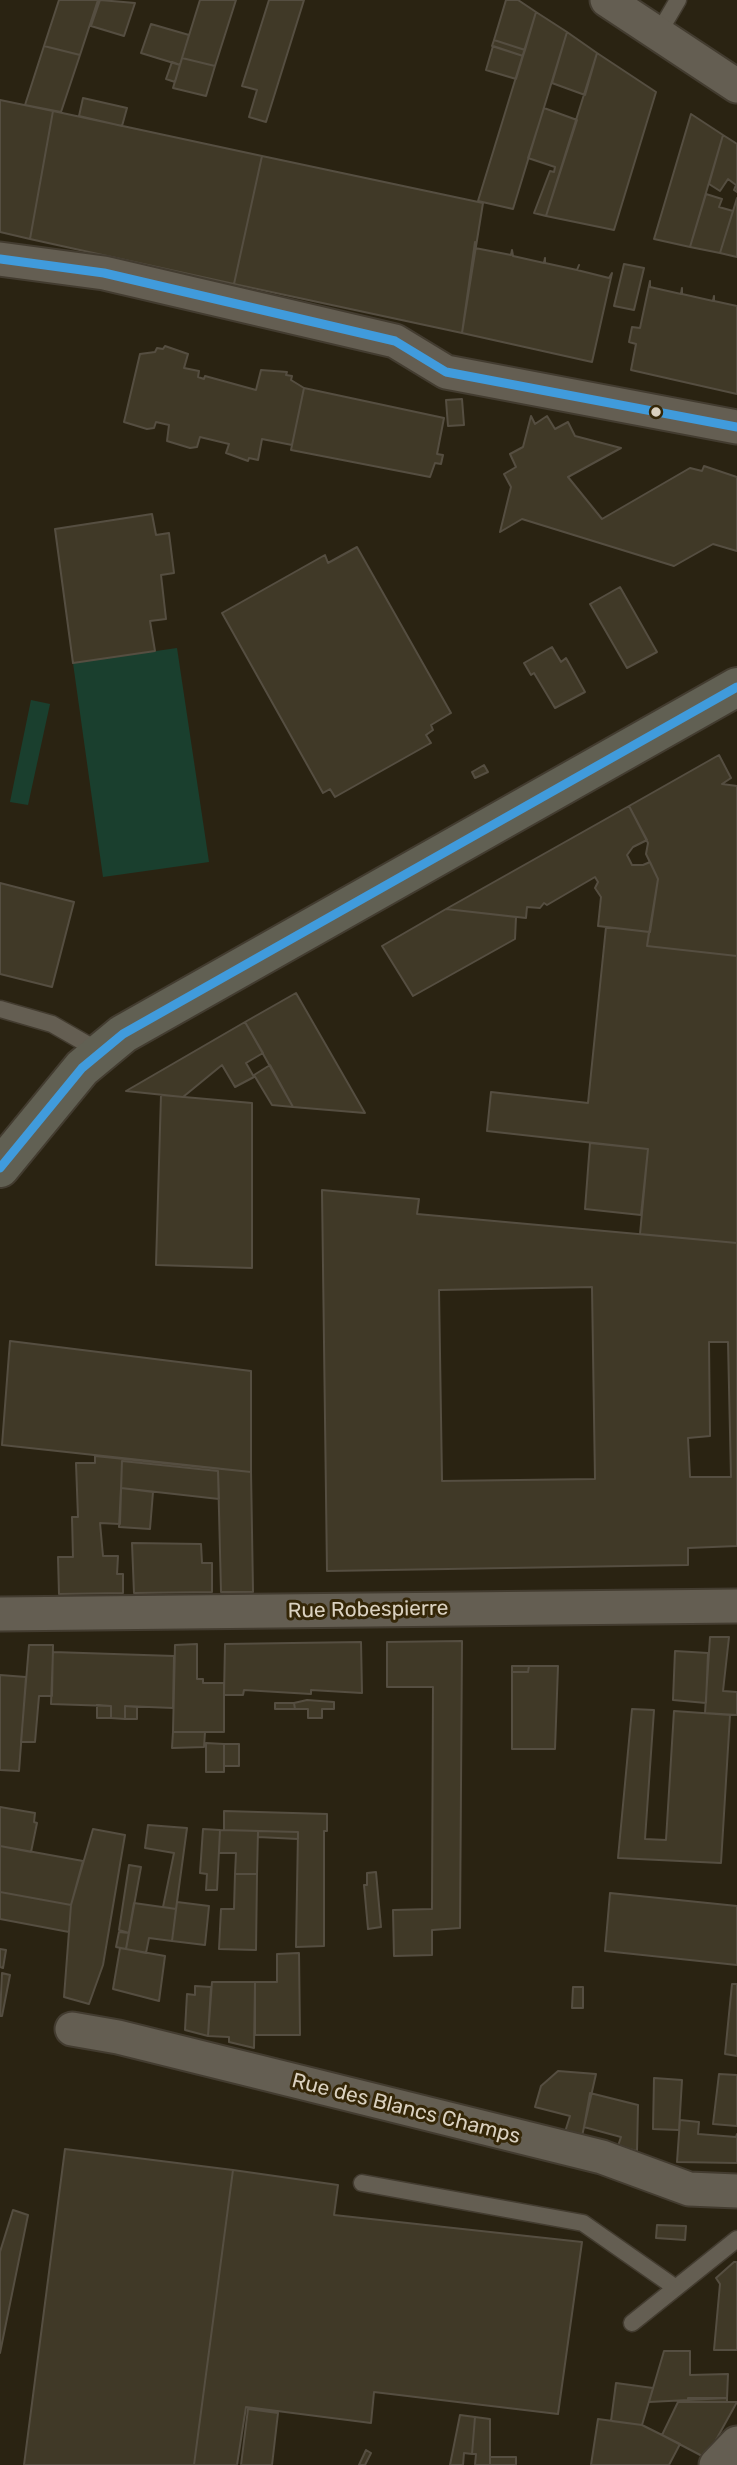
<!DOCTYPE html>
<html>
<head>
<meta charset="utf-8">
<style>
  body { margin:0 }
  canvas { display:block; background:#2a2312 }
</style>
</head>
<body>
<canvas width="737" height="2465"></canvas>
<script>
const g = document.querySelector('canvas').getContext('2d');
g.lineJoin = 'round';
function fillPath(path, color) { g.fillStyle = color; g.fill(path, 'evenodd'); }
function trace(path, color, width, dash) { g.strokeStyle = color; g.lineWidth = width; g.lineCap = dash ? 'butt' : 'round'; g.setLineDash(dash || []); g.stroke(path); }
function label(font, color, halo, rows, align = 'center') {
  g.font = font + ' Rubik,sans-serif'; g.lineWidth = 6; g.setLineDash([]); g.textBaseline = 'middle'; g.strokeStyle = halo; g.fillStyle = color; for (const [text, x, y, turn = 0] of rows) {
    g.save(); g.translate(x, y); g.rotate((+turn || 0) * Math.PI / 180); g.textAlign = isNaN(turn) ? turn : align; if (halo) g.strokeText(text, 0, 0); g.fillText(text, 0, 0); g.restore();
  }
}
const green = new Path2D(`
  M177 648 209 862 103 877 73 663Z
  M31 700 50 704 28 805 10 802Z`);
const building = new Path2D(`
  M59 0H98L80 55 44 46Z
  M100 0 135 3 124 36 91 26Z
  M200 0H236L215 66 182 58Z
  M269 0H304L266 122 249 117 257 90 242 86Z
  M506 0H518L536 12 525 50 494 40Z
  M536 12 567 32 513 209 478 201Z
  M151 24 189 35 180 65 141 53Z
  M567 32 597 53 585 95 552 83Z
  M494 40 525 50 523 56 492 46Z
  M44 46 80 55 61 112 25 105Z
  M493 46 523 56 516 79 486 70Z
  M597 53 656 92 614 230 546 216Z
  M182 58 215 66 206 96 173 88Z
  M172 62 180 65 175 82 166 79Z
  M83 98 127 108 122 126 79 116Z
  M0 100 53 111 30 239 0 232Z
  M544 108 577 120 546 216 534 213 550 171 554 172 555 167 528 158Z
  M53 111 262 156 234 284 30 239Z
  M691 114 723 135 690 247 654 239Z
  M723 135 737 144V192L734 190 736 185 728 179 720 191 709 184Z
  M262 156 483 203 462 333 234 284Z
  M706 194 722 199 719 207 733 211 720 253 690 247Z
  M737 198V257L720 253Z
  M475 242V248L511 255 512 250 513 256 544 263 545 258V263L577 270 579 265 577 270 609 278 612 273 592 362 462 333Z
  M624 264 644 268 634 310 614 306Z
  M650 281V287L681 294 682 288V294L713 301 714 296V301L737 306V394L631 370 636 344 629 342 632 327 640 328Z
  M165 346 188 354 184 368 199 371 198 377 204 379 205 376 256 390 261 370 287 372 286 375 292 376 291 380 304 388 292 445 262 439 258 460 249 458 248 461 226 453 229 444 200 437 197 447 190 448 167 441 169 425 156 422 154 428 147 429 124 422 140 354 155 352 157 348 163 349Z
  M304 388 444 418 437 454 443 455 441 464 435 463 430 477 291 450Z
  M462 399 464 425 448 426 446 400Z
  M531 416 535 424 547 416 555 429 568 422 575 436 621 448 568 477 602 519 690 468 702 471 704 466 737 477V551L713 544 674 566 522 519 500 532 511 487 504 474 516 467 510 454 523 447Z
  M152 514 156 535 169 533 174 573 161 575 166 619 150 621 155 651 73 663 55 529Z
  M357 547 451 713 431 725 433 730 426 735 431 743 335 797 330 789 323 793 222 613 325 555 328 563Z
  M620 587 657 652 627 668 590 604Z
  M552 647 561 662 566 658 585 692 555 708 534 673 531 675 524 663Z
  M719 755 731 778 722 784 737 786V956L647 946 658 879 646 854 648 843 629 806Z
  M484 765 488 772 475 778 472 772Z
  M629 806 647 840 633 847 627 855 632 865H643L650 862 658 879 650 932 598 926 601 897 595 888 598 882 595 877 547 905 544 903 540 908 527 907 526 918 446 909Z
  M0 883 74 902 52 987 0 974Z
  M446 909 516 917 515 939 413 996 382 946Z
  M606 927 649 932 647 946 737 956V1243L640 1234 648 1149 487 1131 491 1092 588 1103Z
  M296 993 365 1113 293 1107 245 1022Z
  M245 1022 263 1053 246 1063 254 1077 235 1087 222 1065 183 1097 126 1091Z
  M270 1065 293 1107 272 1105 254 1075Z
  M161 1095 252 1103V1268L156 1265Z
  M590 1143 648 1149 641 1215 585 1209Z
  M322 1190 419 1199 417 1214 737 1243V1546L688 1548V1565L327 1571ZM592 1287 595 1479 442 1481 439 1290ZM709 1342H728L731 1477H690L688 1438 710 1436Z
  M10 1341 251 1371V1472L2 1445Z
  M95 1456 251 1472 253 1592H221L218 1471 122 1461 120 1524 100 1523 103 1556H118L117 1574H123V1593L59 1594 58 1557H73L72 1517H78L76 1463H95Z
  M122 1461 218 1471 219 1499 121 1488Z
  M121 1488 153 1492 150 1529 119 1527Z
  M132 1543 201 1544 202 1563H212V1592L134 1593Z
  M710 1637H729L723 1691 737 1692V1715L705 1713Z
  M462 1641 460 1928 432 1930V1955L394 1956 393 1910 432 1909 433 1687H387V1642Z
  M361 1642 362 1693 311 1690V1694L244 1690 243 1695H224L225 1644Z
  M197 1644V1679H203V1683H224V1732H173L175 1645Z
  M29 1645H53L52 1696H39L35 1742H21Z
  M675 1651 708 1653 706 1703 673 1700Z
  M53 1652 174 1656 173 1708 125 1706V1719L111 1718V1706L51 1704Z
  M512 1666H529L528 1672H512Z
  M529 1666H558L555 1749H512V1672H528Z
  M0 1675 26 1677 19 1771 0 1770Z
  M307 1700 334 1702V1709H322V1718H308V1709H295L294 1703Z
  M275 1703H294L295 1709H275Z
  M97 1705 111 1706V1718H97Z
  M125 1706 137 1707V1719H125Z
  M632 1709 654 1710 645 1839 666 1840 674 1711 730 1715 721 1863 618 1858Z
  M173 1732H205L204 1747 172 1748Z
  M206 1743 224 1744V1772H206Z
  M224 1744H239V1766H224Z
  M0 1807 35 1813 34 1822 37 1823 31 1852 0 1846Z
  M224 1811 327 1814V1831H324V1946L296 1947 298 1832 224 1830Z
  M148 1825 187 1828 176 1909 163 1907 174 1853 145 1848Z
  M93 1829 125 1835 103 1965 89 2004 64 1997 71 1905Z
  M203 1829 220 1830 217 1890H206L207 1874 200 1873Z
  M220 1830 258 1831 257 1874H235L236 1853H219Z
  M258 1831 298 1832V1839L258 1837Z
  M0 1846 83 1861 71 1905 0 1892Z
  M129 1865 141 1867 129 1933 119 1930Z
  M376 1872 381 1927 368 1929 364 1885H367V1873Z
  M235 1874H257L256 1950 219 1949 221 1909H234Z
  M0 1892 71 1905 69 1932 0 1919Z
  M610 1893 737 1906V1965L605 1951Z
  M177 1902 209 1906 205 1945 172 1941Z
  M134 1903 176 1909 172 1941 149 1938 146 1953 126 1949Z
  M119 1932 129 1933 126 1949 116 1947Z
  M120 1948 165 1956 159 2001 113 1989Z
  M0 1949 6 1950 3 1968 0 1967Z
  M299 1953 300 2035H255V1982H277V1954Z
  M2 1973 10 1975 2 2016H0Z
  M212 1982H255L254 2048 229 2042V2037L208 2036Z
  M732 1984H737V2056L725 2054Z
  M195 1986 211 1987 208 2036 185 2030 187 1994 195 1995Z
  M573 1987H583V2008H572Z
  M558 2071 596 2074 582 2136 565 2132 570 2116 535 2107 541 2086Z
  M719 2074 737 2075V2126L713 2124Z
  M654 2078 682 2080 679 2130 653 2129Z
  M590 2093 638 2105 637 2151 618 2146 621 2137 584 2127Z
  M680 2120 699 2122 698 2134 736 2137 737 2134V2163L677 2162Z
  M65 2149 233 2170 194 2465H24Z
  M233 2170 338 2185 334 2215 582 2242 558 2414 374 2392 371 2423 246 2407 237 2465H194Z
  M13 2210 28 2215 0 2353V2252Z
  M657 2225 686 2226 685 2240 656 2238Z
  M734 2262H737V2350H714L720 2284 716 2278Z
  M664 2351H690V2375L728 2374 727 2398 649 2402Z
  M616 2383 653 2388 642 2425 611 2421Z
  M688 2398H727V2402H688Z
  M678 2402H737L706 2458 662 2435Z
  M248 2409 278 2413 272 2465H241Z
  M460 2415 475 2417 472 2454 464 2453 463 2465H450Z
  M475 2417 490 2419V2465H475L476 2454H472Z
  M598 2419 642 2425 680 2444 669 2465H591Z
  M366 2450 371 2453 365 2465H359Z
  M490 2457H516V2465H490Z`);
const service = new Path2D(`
  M658 34 678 0
  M0 1009 52 1024 99 1051
  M362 2183 583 2223 676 2288
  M632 2323 737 2239`);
const minor = new Path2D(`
  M607 0 737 86
  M0 259 104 273 395 341 446 372 737 427
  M0 1614 737 1606
  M72 2029 118 2037 602 2157 689 2189 737 2191
  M716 2465 737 2443`);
const secondary = new Path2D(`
  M0 1168 82 1068 123 1034 737 687`);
const bus1 = new Path2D(`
  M0 259 104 273 395 341 446 372 737 427
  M0 1168 82 1068 123 1034 737 687`);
const markers = [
  [656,412,6,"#dad1c0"]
];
const streetNames = [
  ["Rue Robespierre",368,1610,-1],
  ["Rue des Blancs Champs",406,2109,14]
];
fillPath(green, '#1a3f2e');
fillPath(building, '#403927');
trace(building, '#554e41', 2);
trace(service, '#433c30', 19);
trace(minor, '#433c30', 37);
trace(secondary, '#433c30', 42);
trace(service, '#645e52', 16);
trace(minor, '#645e52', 33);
trace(secondary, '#616053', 38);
trace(bus1, '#409bdc', 9);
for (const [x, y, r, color] of markers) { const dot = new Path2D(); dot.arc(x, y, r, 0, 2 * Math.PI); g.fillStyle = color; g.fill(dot); trace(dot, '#352708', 2.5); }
label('21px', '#dad1c0', '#352708', streetNames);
</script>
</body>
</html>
